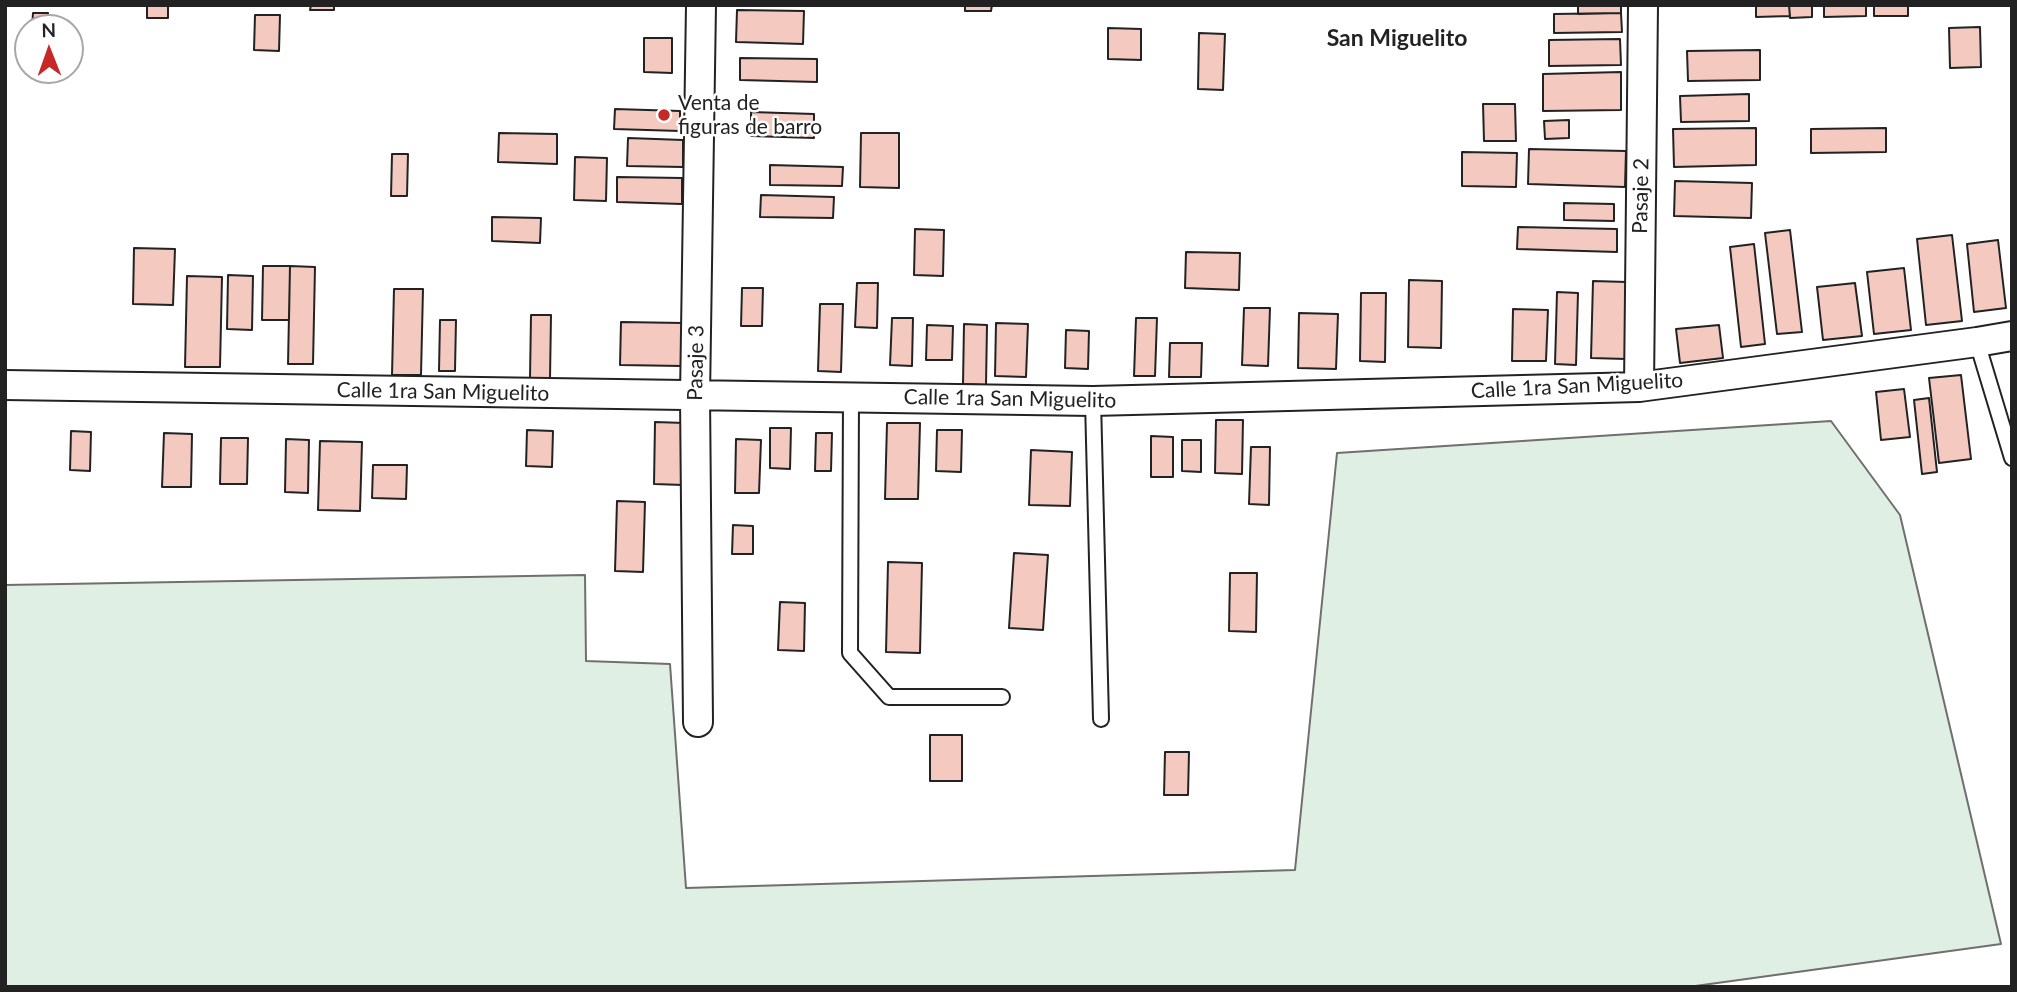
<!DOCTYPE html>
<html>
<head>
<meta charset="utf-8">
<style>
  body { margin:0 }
  #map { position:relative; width:2017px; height:992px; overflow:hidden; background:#fff; font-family:Lato,sans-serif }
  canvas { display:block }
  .frame { position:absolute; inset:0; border:7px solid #222; pointer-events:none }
  .north { position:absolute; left:14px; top:14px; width:70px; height:70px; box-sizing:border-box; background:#fff; border:2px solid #a7a7a7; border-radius:50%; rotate:359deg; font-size:19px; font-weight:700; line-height:28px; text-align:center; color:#222 }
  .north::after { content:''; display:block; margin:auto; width:24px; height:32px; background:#c62828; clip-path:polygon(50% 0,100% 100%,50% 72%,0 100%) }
</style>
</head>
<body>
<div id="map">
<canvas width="2017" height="992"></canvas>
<div class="frame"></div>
<div class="north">N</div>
</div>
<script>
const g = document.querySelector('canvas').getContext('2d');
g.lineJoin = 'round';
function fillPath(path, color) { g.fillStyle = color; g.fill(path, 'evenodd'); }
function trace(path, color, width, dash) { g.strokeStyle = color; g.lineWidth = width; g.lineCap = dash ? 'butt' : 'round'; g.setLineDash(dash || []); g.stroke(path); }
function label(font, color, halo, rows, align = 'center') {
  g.font = font + ' Lato,sans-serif'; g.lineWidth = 5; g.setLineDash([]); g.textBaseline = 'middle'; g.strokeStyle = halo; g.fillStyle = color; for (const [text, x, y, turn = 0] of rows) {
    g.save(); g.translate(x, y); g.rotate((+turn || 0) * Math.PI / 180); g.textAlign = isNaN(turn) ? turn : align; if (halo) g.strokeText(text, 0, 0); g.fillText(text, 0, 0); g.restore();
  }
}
const green = new Path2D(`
  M1831 421 1900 515 2001 944 1688 987H5V585L585 575 586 661 670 664 686 888 1295 870 1337 453Z`);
const building = new Path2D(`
  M147 5H168V18H147Z
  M311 5H334V10H310Z
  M965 5H992L991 11H965Z
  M1578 5H1621V13L1578 14Z
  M1756 5H1789L1790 16 1756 17Z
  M1789 5H1812V17L1790 18Z
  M1824 5H1866V16L1824 17Z
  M1874 5H1908V16H1874Z
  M737 10 804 11 803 44 736 42Z
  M33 13H48L47 28H32Z
  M1621 13 1622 32 1554 33V14Z
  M255 15H280L279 51 254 50Z
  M1980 27 1981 67 1950 68 1949 28Z
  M1108 28 1141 29V60L1108 59Z
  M1199 33 1225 34 1223 90 1198 89Z
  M644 38H672V73L644 72Z
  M1620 39 1621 65 1549 66V40Z
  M1760 50V80L1688 81 1687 51Z
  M740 58 817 59V82L740 80Z
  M1621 72V110L1543 111V74Z
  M1749 94V121L1681 122 1680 96Z
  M1483 104H1515L1516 141H1484Z
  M615 109 680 111V131L614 129Z
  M751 112 814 114V138L751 136Z
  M1569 120V138L1545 139 1544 121Z
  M1756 128V165L1674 167 1673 129Z
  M1886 128V152L1811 153V129Z
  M499 133 557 134V164L498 162Z
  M861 133H899V188L860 187Z
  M628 138 683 140V167L627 166Z
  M1529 149 1626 151 1625 187 1528 184Z
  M1462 152 1517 153 1516 187 1462 186Z
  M392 154H408L407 196H391Z
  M575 157 607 158 606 201 574 200Z
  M770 165 843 167 842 186 770 185Z
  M617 177 682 178V204L617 202Z
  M1675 181 1752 183 1751 218 1674 216Z
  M761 195 834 197 833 218 760 217Z
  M1564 203 1614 204V221L1564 220Z
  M492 217 541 218 540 243 492 241Z
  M1518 227 1617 229V252L1517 249Z
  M915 229 944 230 943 276 914 275Z
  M1790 230 1802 332 1777 334 1765 233Z
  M1952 235 1962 321 1926 325 1917 239Z
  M1998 240 2006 308 1974 312 1967 244Z
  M1754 244 1765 344 1741 347 1730 247Z
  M134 248 175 249 173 305 133 304Z
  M1186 252 1240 253 1239 290 1185 288Z
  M263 266H290L289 320H262Z
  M290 266 315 267 313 364H288Z
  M1904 268 1911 330 1874 334 1867 272Z
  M228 275 253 276 252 330 227 329Z
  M187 276 222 277 220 367H185Z
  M1409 280 1442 281 1441 348 1408 347Z
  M1593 281 1627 282 1626 359 1591 358Z
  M857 283H878L877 328 855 327Z
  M1855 283 1862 336 1823 340 1817 287Z
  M742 288H763L762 326H741Z
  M394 289H423L421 375H392Z
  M1557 292 1578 293 1576 365 1555 364Z
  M1361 293H1386L1385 362 1360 361Z
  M820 304H843L841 372 818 371Z
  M1244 308H1270L1268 366 1242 365Z
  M1513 309 1548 310 1546 361H1512Z
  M1299 313 1338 314 1336 369 1298 368Z
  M531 315H551L550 379 530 378Z
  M892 318H913L912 366 890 365Z
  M1136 318H1157L1155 376H1134Z
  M440 320H456L455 371H439Z
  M621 322 683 323 682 366 620 365Z
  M996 323 1028 324 1026 377 995 376Z
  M964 324 987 325 986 385 963 384Z
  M927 325 953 326 952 360H926Z
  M1719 325 1723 358 1680 363 1676 329Z
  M1066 330 1089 331 1088 369 1065 368Z
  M1170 343H1202L1201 377H1169Z
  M1961 375 1971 459 1939 463 1929 378Z
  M1904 389 1910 437 1881 440 1876 392Z
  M1929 398 1937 472 1922 474 1914 400Z
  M1216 420H1243L1242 474 1215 473Z
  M655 422 685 423 683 485 654 484Z
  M887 423H920L918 499H885Z
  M770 428H791L790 469 770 468Z
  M527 430 553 431 552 467 526 466Z
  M937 430H962L961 472 936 471Z
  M71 431 91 432 90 471 70 470Z
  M164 433 192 434 191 487H162Z
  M816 433H832L831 471H815Z
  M1151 436 1173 437V477H1151Z
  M221 438H248L247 484H220Z
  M286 439 309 440 308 493 285 492Z
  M736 439 761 440 759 493H735Z
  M1182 440H1201V472L1182 471Z
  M320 441 362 442 360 511 318 510Z
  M1251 447H1270L1269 505 1249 504Z
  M1031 450 1072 452 1070 506 1029 505Z
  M373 465H407L406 499 372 498Z
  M617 501 645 502 643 572 615 571Z
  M733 525 753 526V554H732Z
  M1014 553 1048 555 1043 630 1009 628Z
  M888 562 922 563 920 653 886 652Z
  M1230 573H1257L1256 632 1229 631Z
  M780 602 805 603 804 651 778 650Z
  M930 735H962V781H930Z
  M1165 752H1189L1188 795H1164Z`);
const service = new Path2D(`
  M1977 342 2012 458
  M851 397 850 653 889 697H1002
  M1093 401 1101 719`);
const minor = new Path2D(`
  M5 385 1093 401 1639 387 1977 342 2012 336
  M1639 387 1643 5
  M698 722 695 396 701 5`);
const markers = [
  [664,115,7,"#c62828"]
];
const poiNames = [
  ["Venta de",678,103],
  ["figuras de barro",678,127]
];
const streetNames = [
  ["Pasaje 2",1641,196,-89],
  ["Pasaje 3",696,363,-89],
  ["Calle 1ra San Miguelito",1577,386,-3],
  ["Calle 1ra San Miguelito",443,392,1],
  ["Calle 1ra San Miguelito",1010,399,1]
];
const neighbourhoodNames = [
  ["San Miguelito",1397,39]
];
fillPath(green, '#e0efe3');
trace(green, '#6f6f6f', 2);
fillPath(building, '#f3c9c0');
trace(building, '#222', 2);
trace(service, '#222', 18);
trace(minor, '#222', 32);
trace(service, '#fff', 14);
trace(minor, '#fff', 28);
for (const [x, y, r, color] of markers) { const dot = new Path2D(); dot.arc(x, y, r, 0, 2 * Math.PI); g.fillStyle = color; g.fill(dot); trace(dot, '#fff', 2.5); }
label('21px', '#222', '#fff', poiNames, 'left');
label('21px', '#222', '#fff', streetNames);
label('bold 23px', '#222', '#fff', neighbourhoodNames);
</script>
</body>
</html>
